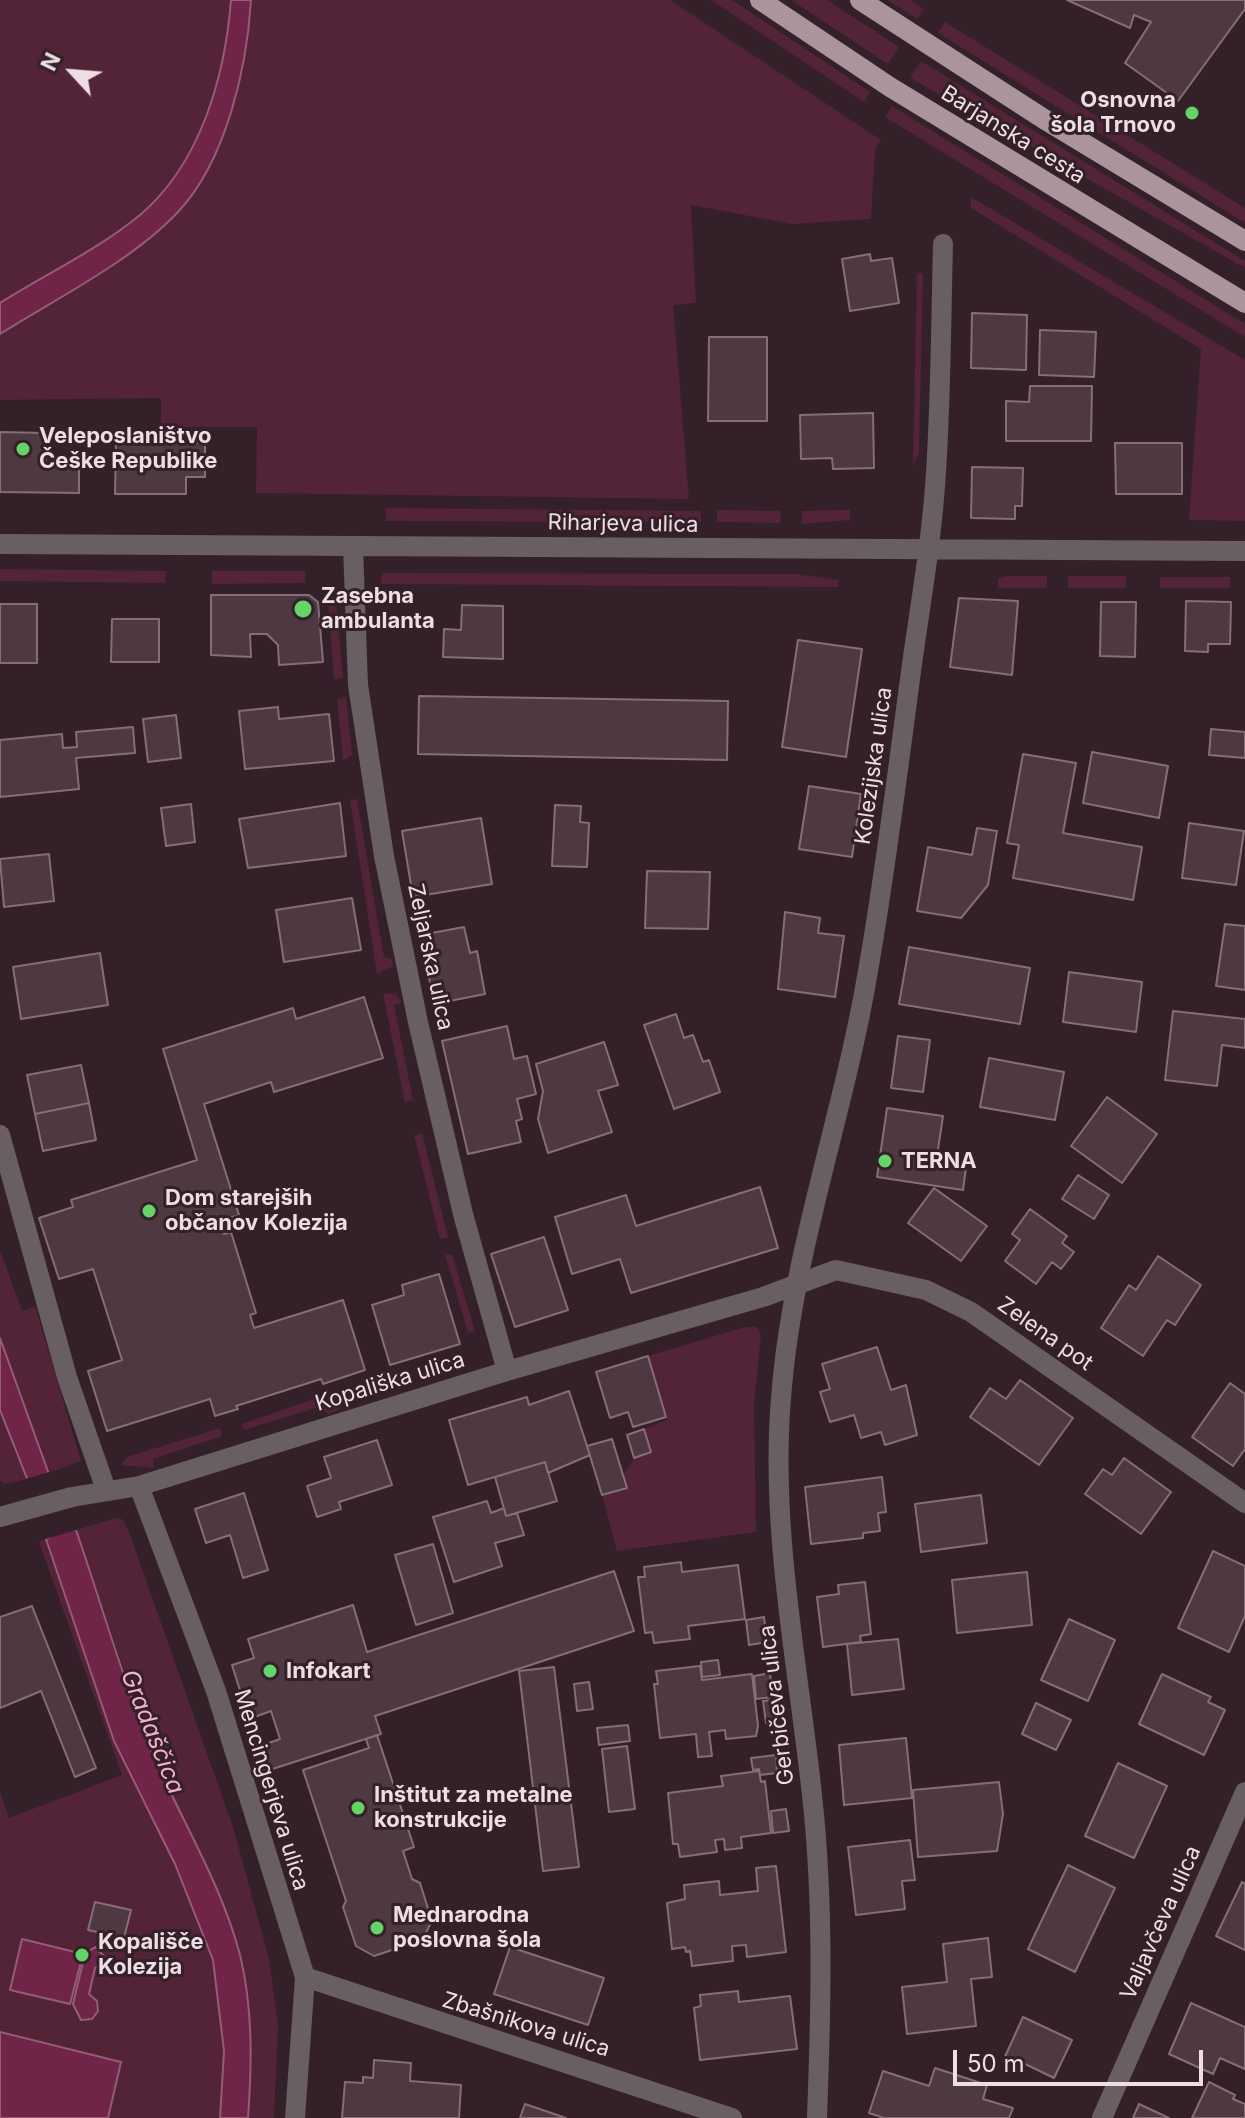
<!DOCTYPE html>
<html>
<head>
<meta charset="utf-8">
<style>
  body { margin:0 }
  #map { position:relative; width:1245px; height:2118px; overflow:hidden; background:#342028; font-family:Inter,sans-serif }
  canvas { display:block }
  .north { position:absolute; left:32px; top:32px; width:80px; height:80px; -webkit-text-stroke:6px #342028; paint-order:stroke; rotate:296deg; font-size:22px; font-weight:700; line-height:32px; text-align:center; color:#ecdee3 }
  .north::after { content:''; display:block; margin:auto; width:28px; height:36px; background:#ecdee3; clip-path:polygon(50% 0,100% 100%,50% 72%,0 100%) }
  .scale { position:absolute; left:953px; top:2050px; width:250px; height:36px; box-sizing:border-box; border:4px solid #ecdee3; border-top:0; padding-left:10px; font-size:24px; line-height:28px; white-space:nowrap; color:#ecdee3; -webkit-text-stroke:6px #342028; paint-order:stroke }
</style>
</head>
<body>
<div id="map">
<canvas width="1245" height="2118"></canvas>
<div class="north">N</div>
<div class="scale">50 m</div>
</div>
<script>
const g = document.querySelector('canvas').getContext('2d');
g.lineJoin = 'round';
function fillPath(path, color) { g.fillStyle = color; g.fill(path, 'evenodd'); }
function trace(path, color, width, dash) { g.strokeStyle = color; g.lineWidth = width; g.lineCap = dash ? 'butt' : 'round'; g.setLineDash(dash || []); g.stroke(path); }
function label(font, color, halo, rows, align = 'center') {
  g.font = font + ' Inter,sans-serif'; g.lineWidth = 6; g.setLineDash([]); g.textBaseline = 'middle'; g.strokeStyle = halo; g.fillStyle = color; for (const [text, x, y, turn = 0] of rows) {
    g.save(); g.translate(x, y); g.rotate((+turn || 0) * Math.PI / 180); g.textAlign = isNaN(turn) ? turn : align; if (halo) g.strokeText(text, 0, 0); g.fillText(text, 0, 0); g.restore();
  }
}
const green = new Path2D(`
  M0 0H231C225 76 201 163 140 215 102 247 43 276 0 303Z
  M251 0H670L881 140 875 150 871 219 792 224 691 205 696 303 673 305 689 499 256 493 257 427H161V398L0 400V334C57 298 131 261 178 212 225 161 247 67 251 0Z
  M711 0H732L870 92 864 102Z
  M791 0H827L899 47 888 64Z
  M888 0H911L924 9 917 19Z
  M945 22 1245 208V223L938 33Z
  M921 61 1245 261V268L910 78Z
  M892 106 1245 324V337L885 117Z
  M971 197 1245 360V521L1189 520 1201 349 971 208Z
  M917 273H923L919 453 913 466Z
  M386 508 701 511V522L386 521Z
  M717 510 781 511 780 523 717 522Z
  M850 510V520L802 524V511Z
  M0 569 166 571 165 583 0 581Z
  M212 571H306L305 583 212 584Z
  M382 573 796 574 839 580 838 587 381 584Z
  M1008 576H1047V588H998V578Z
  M1068 576H1126V588H1068Z
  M1160 577H1230V588H1160Z
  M328 600H336L343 678 334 679Z
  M346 697 352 755 343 760 337 699Z
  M357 799 384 957 392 959 393 966 377 974 350 800Z
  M395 993 402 1002 394 1005 413 1100 405 1102 383 994Z
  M422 1133 448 1237 440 1239 414 1136Z
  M0 1250 22 1311 35 1306 81 1461 49 1473 0 1338Z
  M452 1254 475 1331 468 1333 445 1255Z
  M745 1327H756L761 1334 754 1404 756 1532 617 1551 602 1495 626 1488 623 1475 634 1458 651 1452 644 1429 667 1420 648 1356Z
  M317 1398 340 1409 329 1414 316 1408 244 1430 242 1424Z
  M0 1410 17 1458 29 1479 5 1484 0 1481Z
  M220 1428 222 1436 153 1459 154 1468 121 1465 127 1457Z
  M116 1518 122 1519 128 1529 234 1830 269 1959 278 2025 274 2118H248L251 2072 230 1924 151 1749 76 1530Z
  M46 1539 114 1741 175 1864 213 1960 224 2051 220 2118H0V1792L9 1818 122 1775 39 1542Z`);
const water = new Path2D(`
  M231 0H251C247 68 226 161 178 212 132 261 57 298 0 334V303C46 274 99 249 140 215 201 163 225 76 231 0Z
  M0 1338 69 1530H76C101 1602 122 1678 151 1749 179 1817 221 1882 240 1955 253 2008 252 2063 248 2118H220L224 2051 213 1960 175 1864 114 1741 46 1539 50 1537 0 1410Z
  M22 1939 83 1954 70 2004 10 1990Z
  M95 1947 105 1957 102 1965 95 1968 89 1994 97 2001 98 2011 92 2019 81 2020 73 2004 85 1954Z
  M0 2032 121 2062 108 2118H0Z`);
const pier = new Path2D(`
  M53 1471 72 1526 80 1529 42 1540 45 1535 25 1479Z`);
const building = new Path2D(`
  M1067 0H1245V9L1178 101 1125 63 1151 22 1134 15 1130 28Z
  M870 254 871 261 892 258 899 303 850 311 842 259Z
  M972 313 1027 315 1026 370 971 368Z
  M1040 330 1096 332 1094 377 1039 375Z
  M709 337H767V421H708Z
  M1030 386H1092L1091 441H1006V401L1029 402Z
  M873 413 874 468 833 469 832 458 801 459 800 415Z
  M0 432 46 433V465H79V493L0 492Z
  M116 443H205V477H186V494H115Z
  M1115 443H1182V494H1116Z
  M972 467 1023 468 1022 506H1015V519L971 518Z
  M211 595H309L318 602 323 662 279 665 278 645 267 634H250L251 657 211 655Z
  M959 598 1018 601 1012 675 950 667Z
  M1186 601 1231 602 1230 644H1208V652L1185 651Z
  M1101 602H1136L1135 657 1100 656Z
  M0 604H37V663H0Z
  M462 605 503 606V659L443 657 444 629 461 630Z
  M112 619H159V662H111Z
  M798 640 862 649 846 757 782 747Z
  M419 696 728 701 727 760 418 754Z
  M278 707 279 719 329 714 334 761 245 769 239 711Z
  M176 715 181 758 148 762 143 719Z
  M133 727 135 753 76 758 79 789 0 797V740L62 734 63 748 77 747 76 732Z
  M1211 729 1245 732V758L1209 755Z
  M1092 752 1168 766 1159 818 1083 803Z
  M1023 754 1076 763 1063 833 1142 847 1133 900 1013 878 1019 845 1007 843Z
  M809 786 861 794 852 857 799 849Z
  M340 803 346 856 248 868 239 819Z
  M191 804 195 842 166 846 161 808Z
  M555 805 581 806 580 822 589 823 587 867 552 866Z
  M481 818 492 884 413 897 402 831Z
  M1189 823 1244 831 1236 885 1182 878Z
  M977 828 997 831 988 885 961 918 917 911 928 847 972 855Z
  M49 854 54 901 4 907 0 859Z
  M647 871 710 872 708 929 645 928Z
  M352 898 361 950 284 962 276 910Z
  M785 912 820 918 818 933 844 936 835 997 778 989Z
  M1225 924 1245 926V990L1216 986Z
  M464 927 470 953 477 951 485 994 434 1004 421 935Z
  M909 947 1030 968 1020 1024 899 1004Z
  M100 953 108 1005 21 1019 13 967Z
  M1069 972 1142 982 1136 1032 1063 1022Z
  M364 997 383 1058 274 1092 271 1082 204 1104 239 1215 220 1221 224 1234 231 1232 256 1313 250 1315 254 1328 343 1300 365 1370 323 1384 321 1379 236 1406 238 1409 215 1416 210 1399 107 1431 88 1371 122 1360 93 1269 59 1279 39 1218 73 1207 71 1200 197 1160 163 1049 293 1008 296 1019Z
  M1173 1011 1245 1019V1048L1222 1045 1217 1086 1165 1080Z
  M676 1014 684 1038 693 1035 703 1062 709 1060 720 1092 674 1109 644 1025Z
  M507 1026 514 1059 527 1056 536 1094 517 1099 522 1119 516 1121 521 1142 468 1154 442 1041Z
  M898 1036 930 1040 923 1092 891 1088Z
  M604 1042 618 1085 598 1091 612 1132 548 1153 538 1119 543 1091 536 1064Z
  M989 1058 1064 1072 1055 1120 980 1107Z
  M81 1065 89 1103 35 1114 27 1075Z
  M1107 1097 1157 1134 1122 1183 1071 1146Z
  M89 1103 96 1140 43 1151 35 1114Z
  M887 1108 943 1116 937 1156 967 1160 963 1190 877 1177Z
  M1078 1175 1109 1195 1094 1219 1062 1199Z
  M760 1187 778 1248 631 1293 620 1259 572 1274 555 1217 626 1195 636 1226Z
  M934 1188 987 1226 961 1261 908 1223Z
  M1030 1209 1067 1236 1062 1243 1074 1252 1061 1269 1052 1262 1036 1284 1005 1261 1020 1240 1012 1234Z
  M544 1237 568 1310 515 1327 491 1254Z
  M1158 1256 1201 1285 1175 1325 1167 1320 1143 1356 1101 1328 1129 1285 1136 1290Z
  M439 1274 460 1344 390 1365 372 1305 404 1295 402 1285Z
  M877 1347 891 1390 906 1385 917 1435 885 1445 881 1432 861 1438 854 1415 830 1422 820 1392 830 1389 822 1364Z
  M648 1356 666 1417 633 1427 628 1412 610 1418 596 1372Z
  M1020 1380 1073 1418 1039 1465 970 1417 990 1388 1006 1399Z
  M1230 1383 1245 1394V1449L1233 1466 1192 1437Z
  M569 1391 590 1455 548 1473 545 1462 468 1485 449 1420 527 1397 529 1405Z
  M644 1429 651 1452 634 1458 627 1435Z
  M612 1439 627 1488 602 1495 587 1446Z
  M377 1440 392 1485 339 1502 341 1509 317 1517 307 1486 331 1478 324 1457Z
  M1124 1458 1171 1492 1141 1534 1085 1494 1103 1469 1112 1475Z
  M545 1462 557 1501 506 1516 495 1477Z
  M882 1477 886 1512 878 1513 880 1531 863 1533V1538L811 1544 805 1487Z
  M244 1493 268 1570 243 1578 230 1535 206 1543 195 1509Z
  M981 1495 987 1543 921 1552 915 1504Z
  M487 1501 491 1513 504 1508 506 1516 517 1513 524 1535 495 1543 502 1566 454 1582 433 1517Z
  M433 1544 453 1613 416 1625 395 1555Z
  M1213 1551 1245 1566V1616L1229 1652 1178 1628Z
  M681 1562 682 1572 738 1565 745 1619 688 1626 690 1639 654 1643 652 1632 645 1633 638 1577H645L644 1567Z
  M614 1571 634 1631 375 1716 381 1734 263 1772 255 1748 280 1739 271 1711 249 1719 232 1665 254 1658 248 1639 353 1605 367 1652Z
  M1027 1572 1032 1625 957 1633 952 1580Z
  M865 1582 871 1634 860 1636 861 1642 823 1647 817 1597 839 1594 838 1585Z
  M32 1606 96 1768 75 1777 41 1691 0 1708V1617Z
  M764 1617 767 1642 749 1645 746 1620Z
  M1069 1619 1115 1640 1088 1701 1041 1680Z
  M898 1639 904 1689 852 1695 847 1644Z
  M718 1660 720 1675 702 1677 701 1662Z
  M700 1666 702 1680 752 1674 758 1726 756 1736 726 1739 725 1730 709 1732 712 1756 698 1757 696 1734 660 1738 654 1684H658L656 1671Z
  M554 1667 579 1867 543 1871 519 1671Z
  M770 1673 773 1697 756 1699 754 1676Z
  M1162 1674 1211 1697 1208 1702 1225 1710 1204 1755 1139 1724Z
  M589 1682 593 1709 577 1711 574 1684Z
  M773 1700 776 1722 766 1723 763 1701Z
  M1036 1703 1071 1720 1056 1750 1022 1734Z
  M628 1725 630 1741 599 1745 597 1728Z
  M377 1735 414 1847 403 1851 412 1879 420 1883 432 1921 422 1940 374 1956 356 1946 343 1907 346 1901 303 1770 369 1748 366 1739Z
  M906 1738 912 1798 844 1805 839 1745Z
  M627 1746 635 1809 609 1812 602 1749Z
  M776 1755 777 1773 760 1775 759 1769 753 1770 751 1758Z
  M1118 1763 1167 1786 1134 1858 1085 1836Z
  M759 1771 761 1782 765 1781 771 1833 741 1837 742 1848 725 1850 724 1839 715 1840 717 1852 680 1857 678 1844H673L668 1793 723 1786 721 1776Z
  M999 1782 1003 1814 997 1851 918 1857 913 1790Z
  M786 1809 789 1831 773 1833 771 1811Z
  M910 1840 915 1880 902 1881 905 1909 856 1915 848 1847Z
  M1068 1865 1115 1888 1075 1972 1028 1949Z
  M776 1866 786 1952 747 1957 746 1945 732 1946 733 1961 692 1966 690 1951 686 1952 685 1947 672 1949 667 1903 685 1899 684 1885 719 1881 720 1895 758 1891 756 1868Z
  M1242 1882 1245 1884V1950L1216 1936Z
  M95 1902 131 1910 124 1938 88 1930Z
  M988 1938 992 1977 971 1979 976 2026 907 2034 902 1987 947 1982 943 1944Z
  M510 1947 604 1978 588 2025 494 1994Z
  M738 1991 739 2002 790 1996 797 2049 700 2060 694 2008 701 2006 700 1995Z
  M1191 2003 1245 2027V2069L1220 2058 1213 2074 1169 2054Z
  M1023 2017 1072 2040 1054 2078 1021 2062 1019 2068 1003 2061Z
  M374 2060 411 2063 410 2081 461 2085 459 2118H342L345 2082 363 2083V2077L373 2078Z
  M935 2068 987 2085 983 2099 1013 2108 1009 2118H884L869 2113 883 2071 929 2086Z
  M1209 2082 1235 2095 1233 2099 1245 2104V2118H1192Z
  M525 2104 566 2118H520Z
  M1139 2104 1169 2118H1133Z`);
const minor = new Path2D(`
  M0 544 1245 551
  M353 546 358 685 384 856 418 1022 463 1214 507 1371
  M0 1135 67 1377 106 1490
  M139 1486 216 1691 305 1977 295 2118
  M0 1517 72 1497 139 1486 507 1371 763 1297 836 1270 926 1290 971 1312 1245 1503
  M305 1977 732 2118
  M817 2118C821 2010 824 1903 812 1795 798 1664 770 1530 781 1398 792 1252 844 1115 868 971 885 874 897 777 910 679 919 611 932 541 936 472 941 396 941 320 943 244
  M1102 2118 1245 1792`);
const major = new Path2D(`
  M760 0 890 87 1245 303
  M860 0 1047 121 1245 241`);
const markers = [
  [1192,113,8,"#64d468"],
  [23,449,8,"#64d468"],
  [303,609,10,"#64d468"],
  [885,1161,8,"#64d468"],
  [149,1211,8,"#64d468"],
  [270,1671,8,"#64d468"],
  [358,1808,8,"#64d468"],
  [377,1928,8,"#64d468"],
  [82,1955,8,"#64d468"]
];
const poiNames = [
  ["Osnovna",1176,100,"right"],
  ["šola Trnovo",1176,125,"right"],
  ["Veleposlaništvo",39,436],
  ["Češke Republike",39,461],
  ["Zasebna",321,596],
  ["ambulanta",321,621],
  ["TERNA",901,1161],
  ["Dom starejših",165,1198],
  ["občanov Kolezija",165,1223],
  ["Infokart",286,1671],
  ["Inštitut za metalne",374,1795],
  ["konstrukcije",374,1820],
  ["Mednarodna",393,1915],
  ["poslovna šola",393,1940],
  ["Kopališče",98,1942],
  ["Kolezija",98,1967]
];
const streetNames = [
  ["Barjanska cesta",1013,135,32],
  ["Riharjeva ulica",623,524,1],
  ["Kolezijska ulica",874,766,-82],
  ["Zeljarska ulica",430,957,78],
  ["Zelena pot",1045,1334,35],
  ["Kopališka ulica",390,1382,-17],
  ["Gerbičeva ulica",777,1705,-97],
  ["Mencingerjeva ulica",271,1790,73],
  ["Valjavčeva ulica",1161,1923,-66],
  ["Zbašnikova ulica",526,2025,17]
];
const waterNames = [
  ["Gradaščica",152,1732,68]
];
fillPath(green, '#532338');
fillPath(water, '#702448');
trace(water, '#955c76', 2);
fillPath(pier, '#342028');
fillPath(building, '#4e3841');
trace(building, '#866d76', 2);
trace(minor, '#695e62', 20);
trace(major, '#ab949c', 20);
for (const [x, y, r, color] of markers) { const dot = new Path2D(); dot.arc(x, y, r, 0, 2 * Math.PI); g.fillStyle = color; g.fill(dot); trace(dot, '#342028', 3); }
label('bold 22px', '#ecdee3', '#342028', poiNames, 'left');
label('22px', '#ecdee3', '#342028', streetNames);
label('italic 24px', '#f4b0ca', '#342028', waterNames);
</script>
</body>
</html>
